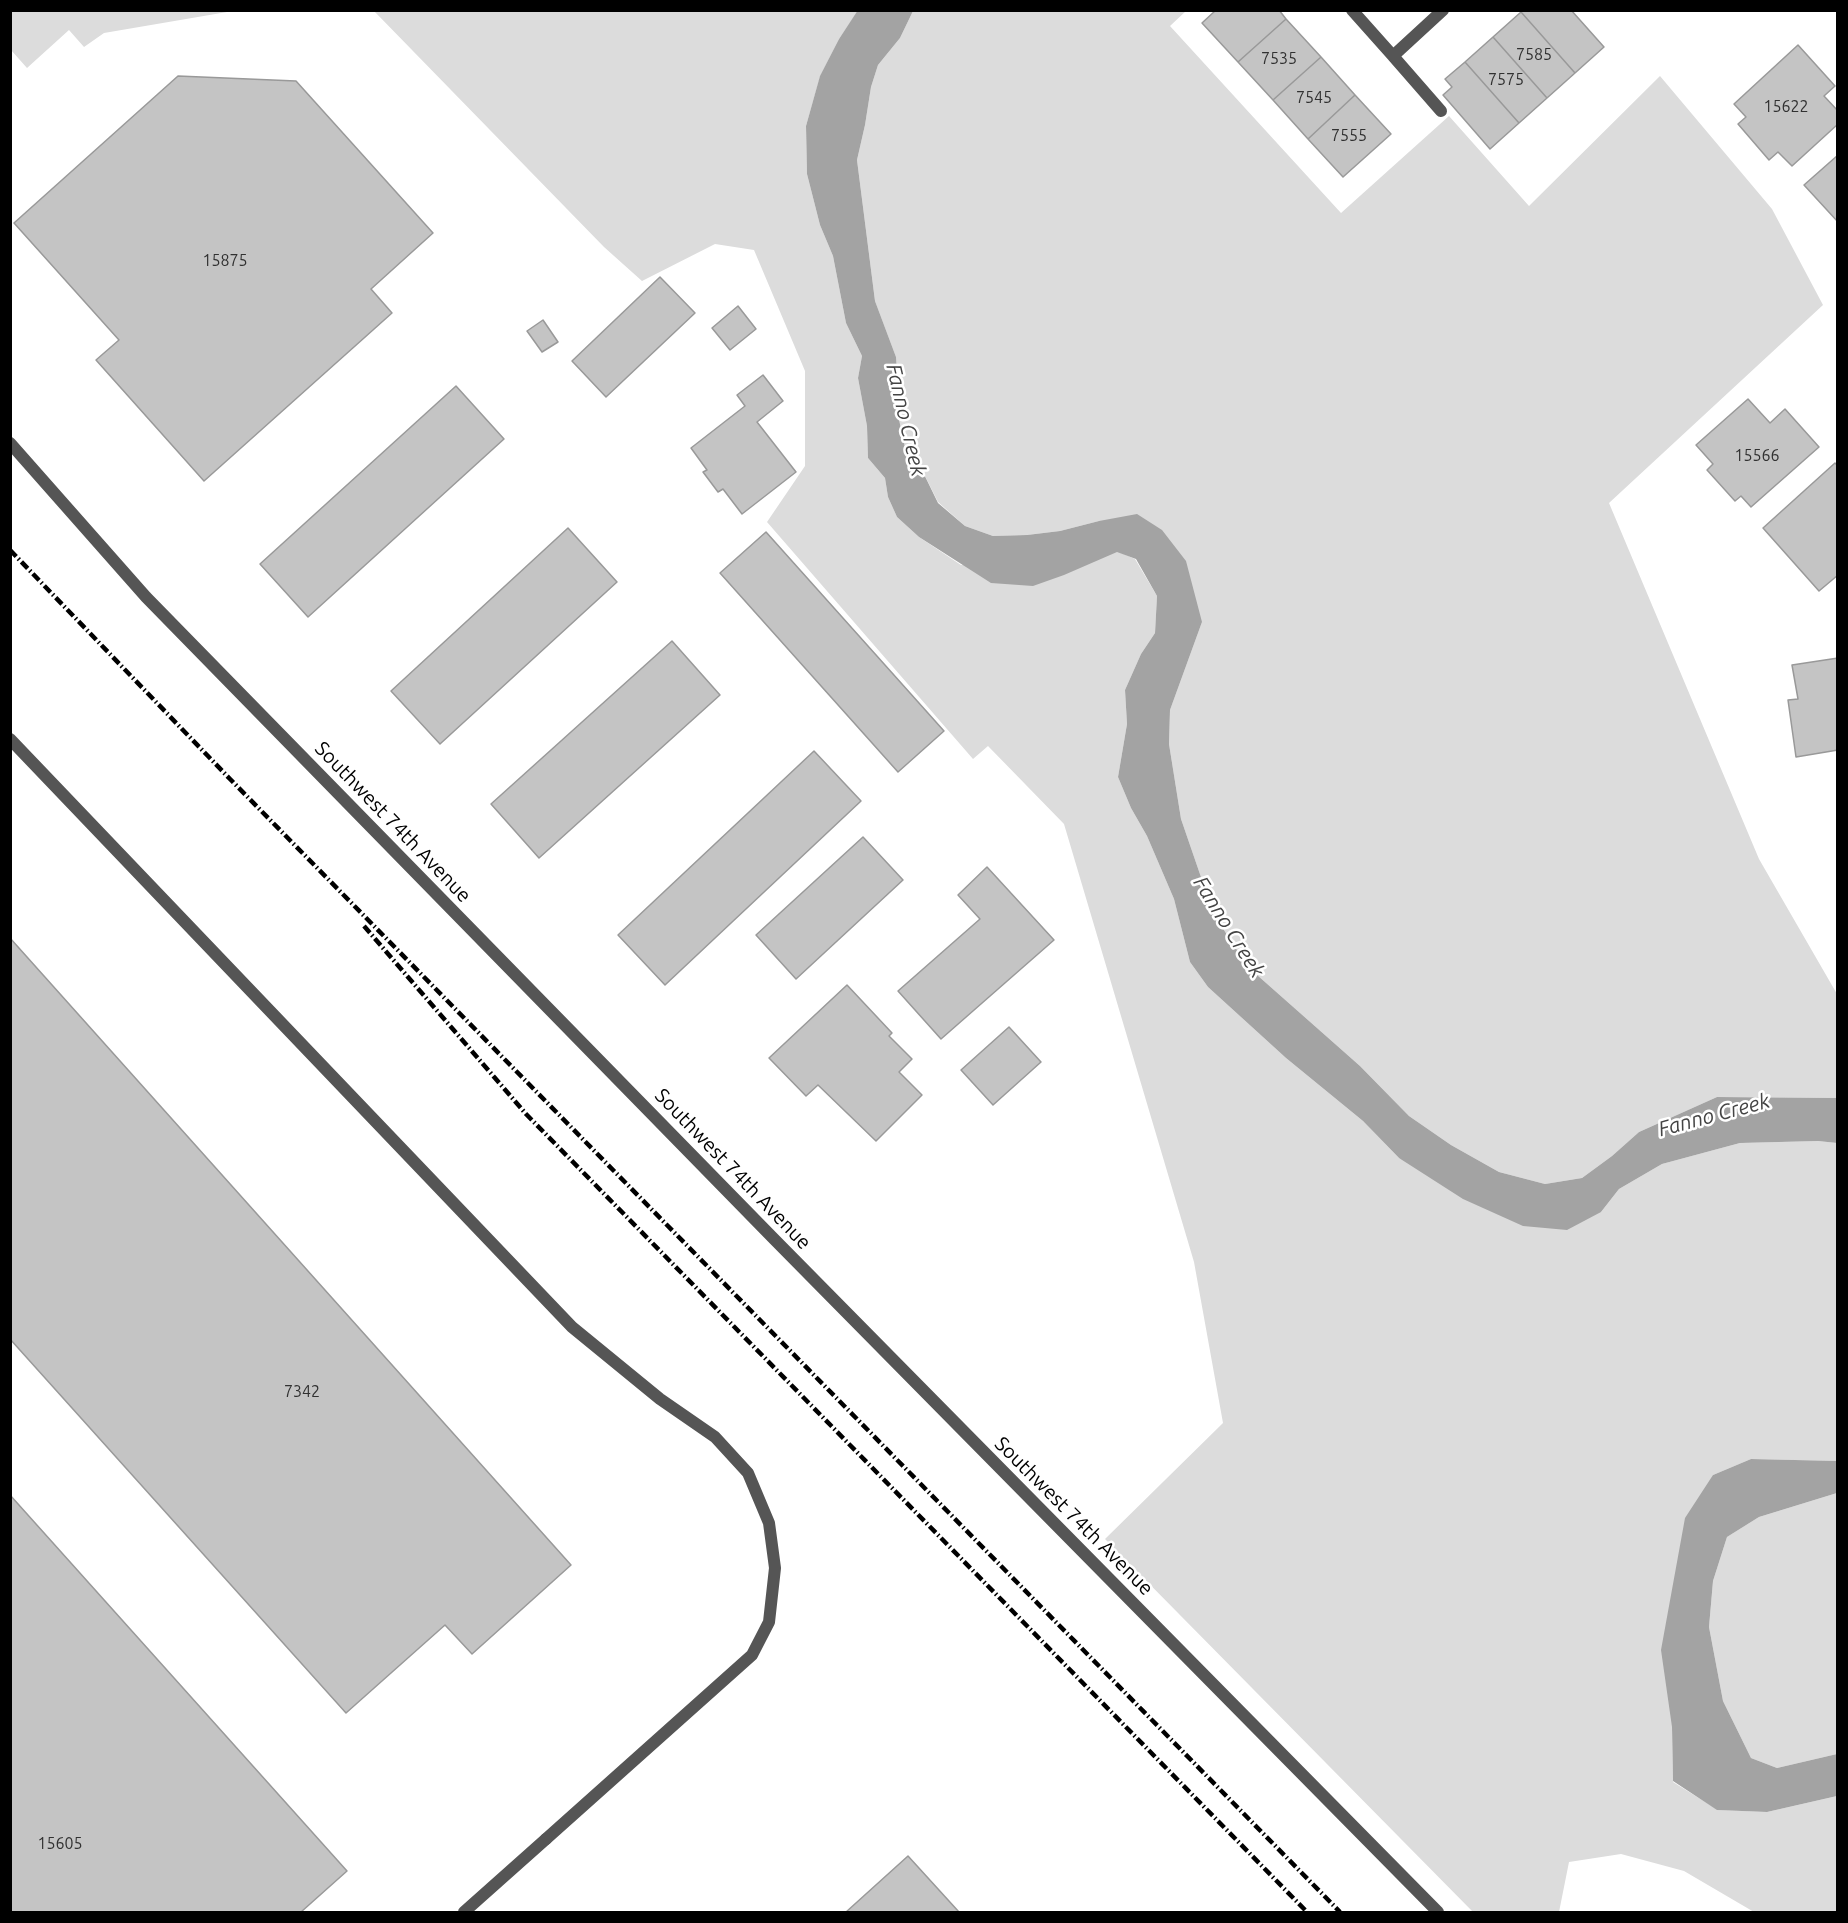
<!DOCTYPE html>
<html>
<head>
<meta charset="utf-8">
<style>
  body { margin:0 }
  #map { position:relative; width:1848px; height:1923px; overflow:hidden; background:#fff; font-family:Ubuntu,sans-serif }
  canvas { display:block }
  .frame { position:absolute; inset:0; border:12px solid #000; pointer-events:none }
</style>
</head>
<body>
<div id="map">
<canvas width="1848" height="1923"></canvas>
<div class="frame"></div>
</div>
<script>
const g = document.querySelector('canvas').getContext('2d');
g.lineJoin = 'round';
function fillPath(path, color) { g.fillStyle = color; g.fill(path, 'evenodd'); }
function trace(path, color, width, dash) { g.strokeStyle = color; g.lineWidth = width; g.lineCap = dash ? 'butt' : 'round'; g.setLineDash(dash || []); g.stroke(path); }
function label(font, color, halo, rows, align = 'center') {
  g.font = font + ' Ubuntu,sans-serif'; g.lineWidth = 5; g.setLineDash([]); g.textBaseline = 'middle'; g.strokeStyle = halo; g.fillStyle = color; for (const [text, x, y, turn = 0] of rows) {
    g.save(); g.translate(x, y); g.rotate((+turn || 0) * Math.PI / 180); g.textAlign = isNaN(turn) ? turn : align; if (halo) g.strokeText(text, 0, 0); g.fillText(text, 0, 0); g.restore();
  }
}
const green = new Path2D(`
  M10 11 11 10 233 11 104 33 84 47 69 30 27 68 11 50Z
  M374 11H858L839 39 820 77 806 126 807 174 820 225 833 256 846 323 862 356 858 378 867 426 868 458 885 478 888 497 897 517 919 537 961 565 1093 561 1117 551 1135 559 1157 596 1155 633 1141 654 1125 690 1127 724 1118 777 1131 808 1147 836 1174 899 1190 962 1208 987 1286 1058 1363 1121 1399 1158 1601 1212 1619 1189 1662 1164 1740 1143 1818 1141 1837 1143V1461L1751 1459 1713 1475 1672 1727 1673 1782 1718 1810 1767 1812 1837 1796V1912H1754L1684 1871 1621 1854 1569 1862 1559 1912H1473L1105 1539 1223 1423 1194 1262 1064 824 988 746 973 759 767 522 805 466V371L754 250 715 244 642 281 604 247Z
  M913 11H1186L1170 26 1341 213 1449 116 1529 206 1660 76 1772 209 1823 305 1609 503 1759 859 1837 994V1098L1717 1097 1639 1132 1612 1156 1582 1178 1545 1184 1499 1172 1451 1145 1409 1116 1360 1066 1248 967 1222 927 1202 880 1181 819 1169 744 1170 710 1202 622 1099 521 1060 531 1027 535 993 536 965 526 938 502 918 462 906 452 895 401 898 383 896 357 875 301 857 160 865 125 871 87 878 65 900 38Z
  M1837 1493V1754L1777 1768 1751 1758 1723 1701 1709 1627 1713 1581 1727 1537 1759 1517Z`);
const water = new Path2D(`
  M858 10 913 11 900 38 878 65 871 87 865 125 857 160 875 301 896 357 898 383 895 401 906 452 918 462 938 503 965 526 993 536 1027 535 1060 531 1099 521 1137 514 1162 530 1186 561 1202 622 1170 710 1169 744 1181 819 1202 880 1222 927 1248 967 1360 1066 1409 1116 1451 1145 1499 1172 1545 1184 1582 1178 1612 1156 1639 1132 1717 1097 1837 1098V1143L1818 1141 1740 1143 1662 1164 1619 1189 1601 1212 1567 1230 1523 1226 1463 1199 1399 1158 1363 1121 1286 1058 1208 987 1190 962 1174 899 1147 836 1131 808 1118 777 1127 724 1125 690 1141 654 1155 633 1157 596 1136 559 1117 552 1064 575 1033 586 991 583 919 537 897 517 888 497 885 478 868 458 867 426 858 378 862 356 846 323 833 256 820 225 807 174 806 126 820 76 839 39Z
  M1751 1459 1838 1461 1837 1493 1759 1517 1727 1537 1713 1581 1709 1627 1723 1701 1751 1758 1777 1768 1837 1754V1796L1767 1812 1717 1810 1673 1781 1672 1727 1661 1650 1685 1518 1713 1475Z`);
const building = new Path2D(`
  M1216 10H1279L1286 19 1238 62 1202 23Z
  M1523 10H1571L1604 47 1575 73 1521 12Z
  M1521 12 1575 73 1547 98 1493 37Z
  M1286 19 1321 57 1273 100 1238 62Z
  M1493 37 1547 98 1519 123 1465 62Z
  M1798 45 1835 86 1824 96 1838 111V124L1792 166 1778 152 1769 160 1738 124 1746 117 1734 104Z
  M1321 57 1355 95 1308 139 1273 100Z
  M1465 62 1519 123 1490 149 1443 95 1452 87 1445 79Z
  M178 76 296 81 433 233 371 289 392 313 204 481 96 360 119 340 14 223Z
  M1355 95 1391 134 1343 177 1308 139Z
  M1838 155V222L1804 185Z
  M660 277 695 313 606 397 572 361Z
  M738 306 756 329 730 350 712 328Z
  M543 320 558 342 542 352 527 331Z
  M763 375 783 401 757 422 796 472 742 514 723 489 718 492 703 472 707 470 691 448 745 406 737 395Z
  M456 386 504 439 308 617 260 564Z
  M1748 399 1770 423 1785 409 1819 447 1751 507 1741 496 1735 501 1707 470 1713 464 1696 445Z
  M1835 463 1838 466V575L1819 591 1763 528Z
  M568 528 617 582 440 744 391 691Z
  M766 532 944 731 898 772 720 573Z
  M672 641 720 695 539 858 491 804Z
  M1838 658V750L1796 757 1788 700 1798 699 1792 665Z
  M814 751 861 801 665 985 618 935Z
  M863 837 903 880 796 979 756 935Z
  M987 867 1054 940 941 1039 898 991 980 919 958 895Z
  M10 938 571 1565 472 1654 445 1625 346 1713 10 1339Z
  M847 985 892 1033 889 1036 912 1059 899 1072 922 1095 876 1141 818 1085 806 1096 769 1058Z
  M1009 1027 1041 1062 993 1105 961 1070Z
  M10 1495 347 1871 301 1912H10Z
  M908 1856 959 1912H846Z`);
const service = new Path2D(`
  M10 739 572 1327 660 1399 715 1437 748 1473 769 1523 775 1568 769 1622 752 1655 546 1839`);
const minor = new Path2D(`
  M1352 10 1393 56 1443 10
  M1393 56 1441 111
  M10 443 146 597 774 1239 1438 1912
  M464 1912 546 1839`);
const rail = new Path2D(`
  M10 550 230 779 1340 1912
  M364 926 526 1114 1307 1912`);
const numberNames = [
  ["7585",1534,55],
  ["7535",1279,59],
  ["7575",1506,80],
  ["7545",1314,98],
  ["15622",1786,107],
  ["7555",1349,136],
  ["15875",225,261],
  ["15566",1757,456],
  ["7342",302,1392],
  ["15605",60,1844]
];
const streetNames = [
  ["Southwest 74th Avenue",393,822,46],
  ["Southwest 74th Avenue",733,1169,46],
  ["Southwest 74th Avenue",1074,1516,45]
];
const waterNames = [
  ["Fanno Creek",906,420,77],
  ["Fanno Creek",1229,927,58],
  ["Fanno Creek",1714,1115,-15]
];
fillPath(green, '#dcdcdc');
fillPath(water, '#a3a3a3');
fillPath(building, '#c4c4c4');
trace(building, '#999', 1.5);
trace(service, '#555', 12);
trace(minor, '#555', 12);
trace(rail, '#000', 4.5, [9, 3, 1.5, 3]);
label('16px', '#313131', null, numberNames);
label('20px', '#000', '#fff', streetNames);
label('italic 21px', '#444', '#fff', waterNames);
</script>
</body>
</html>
